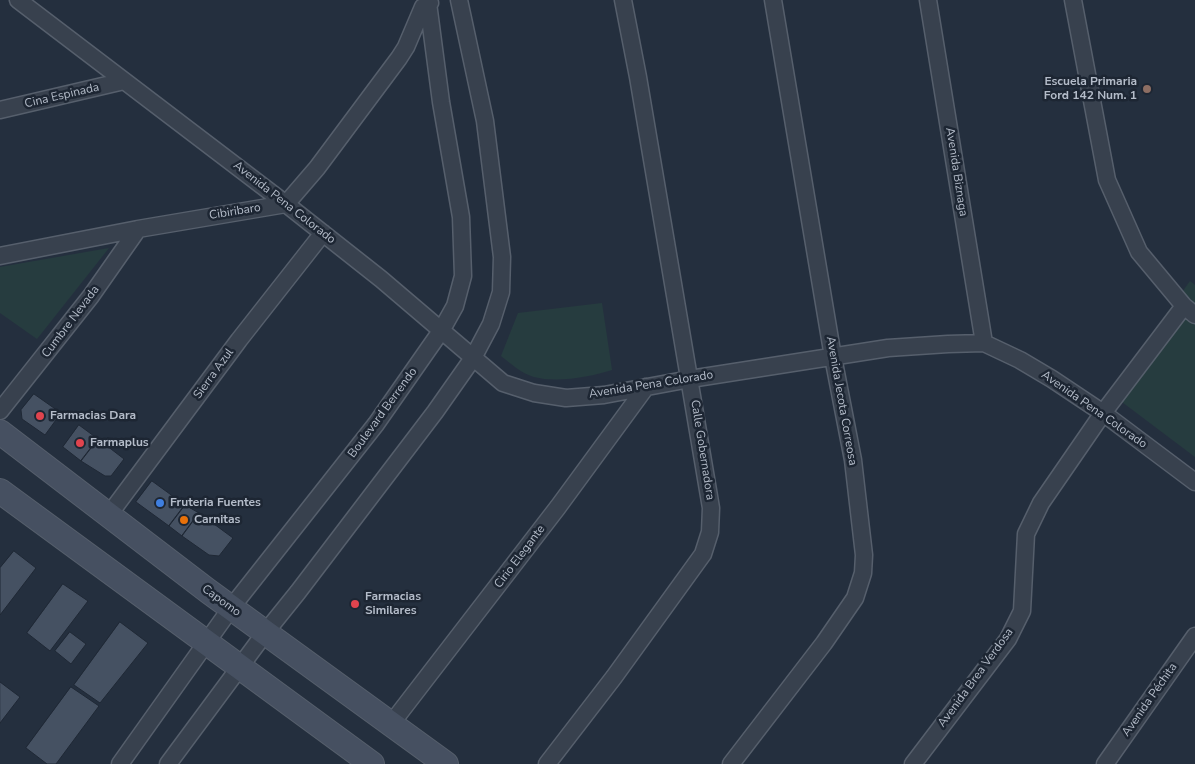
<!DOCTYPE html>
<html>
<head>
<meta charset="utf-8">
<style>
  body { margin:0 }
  canvas { display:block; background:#242f3e }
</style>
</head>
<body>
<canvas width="1195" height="764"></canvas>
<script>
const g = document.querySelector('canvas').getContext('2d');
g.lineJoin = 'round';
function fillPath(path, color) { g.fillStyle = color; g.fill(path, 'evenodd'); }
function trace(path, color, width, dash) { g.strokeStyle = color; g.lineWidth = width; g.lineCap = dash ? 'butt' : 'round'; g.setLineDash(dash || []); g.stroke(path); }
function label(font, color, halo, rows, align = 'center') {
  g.font = font + ' "Nunito Sans",sans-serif'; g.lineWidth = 5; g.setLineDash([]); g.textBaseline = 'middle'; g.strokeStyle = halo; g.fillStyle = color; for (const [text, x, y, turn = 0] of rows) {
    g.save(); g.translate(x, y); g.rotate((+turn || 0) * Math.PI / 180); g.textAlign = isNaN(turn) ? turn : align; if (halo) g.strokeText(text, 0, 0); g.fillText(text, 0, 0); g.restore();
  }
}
const green = new Path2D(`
  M109 248 37 339 0 313V267Z
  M1190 281 1195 285V457L1110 393Z
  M602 303 612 370C590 377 557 383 534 377 521 373 511 364 501 356L518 313Z`);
const building = new Path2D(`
  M34 394 61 413 45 435 22 419 21 410Z
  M79 425 98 439 81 461 63 447Z
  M98 439 124 459 111 476H105L81 461Z
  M152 481 185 505 169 526 136 502Z
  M185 505 199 513 182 536 169 526Z
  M199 513 233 538 219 556 209 555 182 536Z
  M14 551 36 568 0 615V568Z
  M63 584 88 601 50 651 27 633Z
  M120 622 148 643 100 703 74 685Z
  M70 632 86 644 71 664 55 651Z
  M0 682 20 697 0 723Z
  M71 687 99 706 56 764H47L26 748Z`);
const street = new Path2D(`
  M18 0 286 204 381 279 503 383 534 393 566 398 604 395 690 379 888 348 948 344 984 343 1020 360 1052 379 1103 413 1195 482
  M928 0 984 343
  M1073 0 1107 180 1139 252 1184 306 1195 315
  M0 110 124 81
  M0 256 138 229 286 204 317 168 399 58 406 47 423 7 430 3
  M0 411 91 296 138 229
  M108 516 239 340 323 233
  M391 724 558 507 646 387
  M120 764 231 608 376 424 441 331 455 306 463 276 461 217 441 102 428 3 429 0
  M168 764 265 633 298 592 435 412 473 358 491 324 501 292 502 257 485 121 459 0
  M547 764 614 677 703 554 710 532 711 508 638 77 623 0
  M731 764 824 643 855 598 863 573 864 555 853 460 833 357 773 0
  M913 764 1008 639 1022 611 1026 534 1041 503 1103 413 1184 306
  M1105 764 1195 636`);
const secondary = new Path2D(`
  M0 432 208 591 446 764
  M0 491 372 764`);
const markers = [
  [1147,89,5,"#8d6e63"],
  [40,416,5,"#e0444e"],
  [80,443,5,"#e0444e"],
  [160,503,5,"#3f7fe0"],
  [184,520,5,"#e8710a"],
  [355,604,5,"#e0444e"]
];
const poiNames = [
  ["Escuela Primaria",1137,82,"right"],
  ["Ford 142 Num. 1",1137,96,"right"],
  ["Farmacias Dara",50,416],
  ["Farmaplus",90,443],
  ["Fruteria Fuentes",170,503],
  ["Carnitas",194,520],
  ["Farmacias",365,597],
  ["Similares",365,611]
];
const streetNames = [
  ["Cina Espinada",62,96,-13],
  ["Avenida Biznaga",956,172,81],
  ["Avenida Pena Colorado",284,203,38],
  ["Cibiribaro",235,212,-9],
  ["Cumbre Nevada",71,322,-53],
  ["Sierra Azul",214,374,-54],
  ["Avenida Pena Colorado",651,385,-9],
  ["Avenida Jecota Correosa",841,401,80],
  ["Avenida Pena Colorado",1094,410,35],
  ["Boulevard Berrendo",383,413,-54],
  ["Calle Gobernadora",702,450,81],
  ["Cirio Elegante",520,557,-53],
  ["Capomo",221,601,36],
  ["Avenida Brea Verdosa",976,678,-54],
  ["Avenida Péchita",1150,700,-55]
];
fillPath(green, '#263c3f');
fillPath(building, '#455162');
trace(building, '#1f2835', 1);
trace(street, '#565f6c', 19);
trace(secondary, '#565f6c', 26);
trace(street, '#38414e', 16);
trace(secondary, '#465061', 24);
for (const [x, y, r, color] of markers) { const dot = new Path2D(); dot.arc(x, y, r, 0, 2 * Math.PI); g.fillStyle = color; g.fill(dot); trace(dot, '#1d2633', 2); }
label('bold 12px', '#b4bcc9', '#1d2633', poiNames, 'left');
label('12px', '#b4bcc9', '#1d2633', streetNames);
</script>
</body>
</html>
